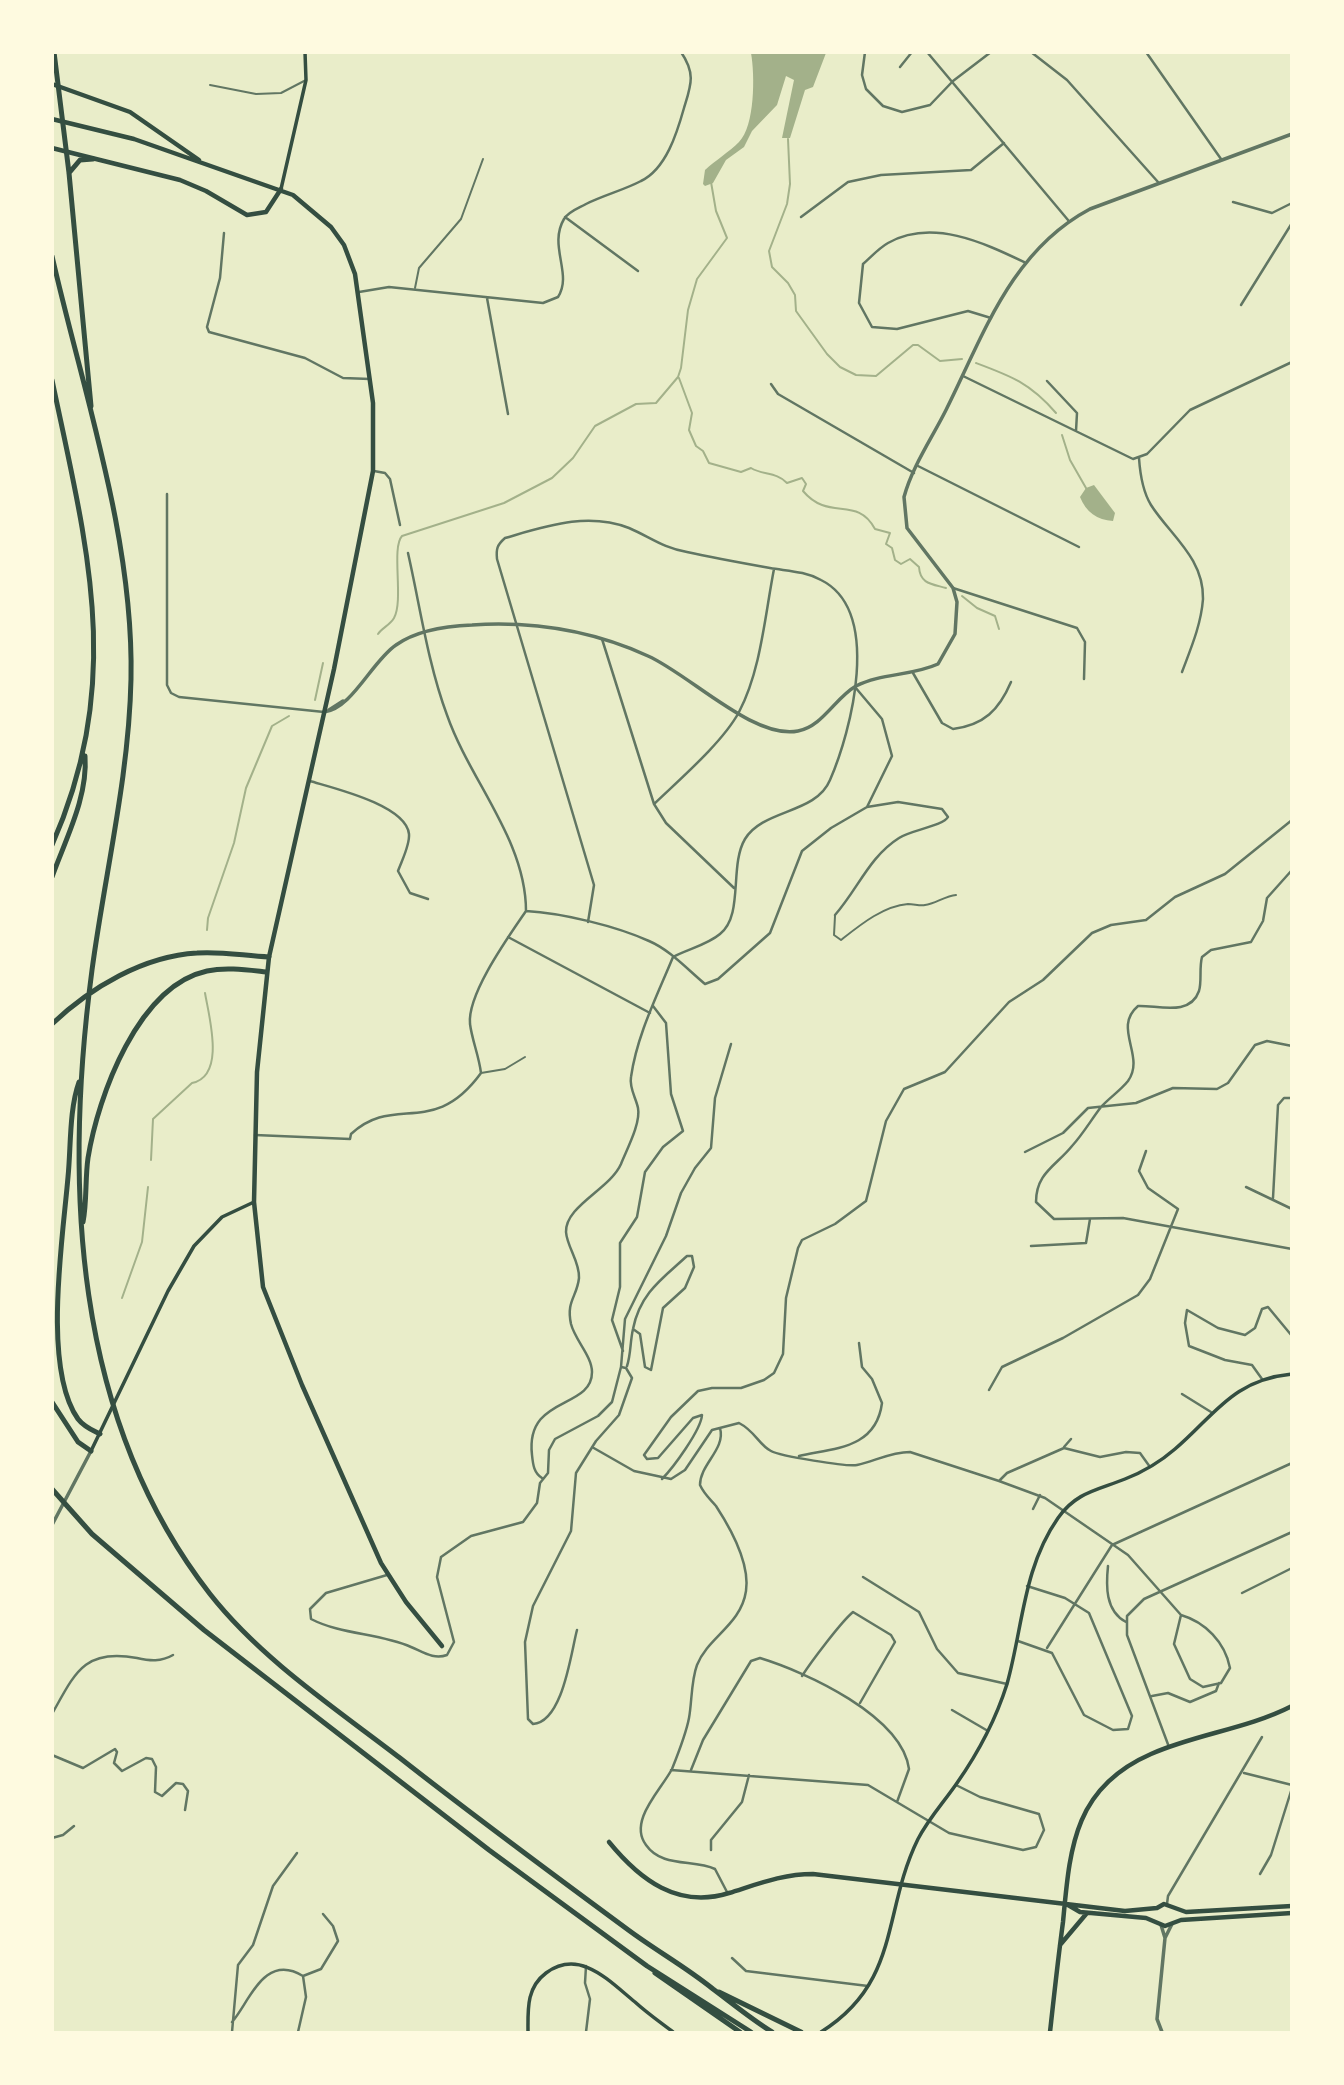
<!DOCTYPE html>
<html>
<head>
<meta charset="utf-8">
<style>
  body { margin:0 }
  #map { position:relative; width:1344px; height:2085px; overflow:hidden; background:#e9edc9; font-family:Overpass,sans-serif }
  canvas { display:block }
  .frame { position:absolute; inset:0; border:54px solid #fefae0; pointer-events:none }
</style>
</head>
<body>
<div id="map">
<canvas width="1344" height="2085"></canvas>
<div class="frame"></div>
</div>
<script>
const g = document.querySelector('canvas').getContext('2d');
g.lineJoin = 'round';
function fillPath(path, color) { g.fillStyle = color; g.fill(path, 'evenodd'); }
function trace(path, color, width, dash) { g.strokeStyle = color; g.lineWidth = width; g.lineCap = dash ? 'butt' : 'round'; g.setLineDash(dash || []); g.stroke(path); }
const water = new Path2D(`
  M751 53H826L813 87 805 90 790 138H782L794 80 786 76 777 105 752 131 744 147 726 160 713 183 705 186 703 184 705 170C716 160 729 152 739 142 755 126 755 75 751 53Z
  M1094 485 1115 513 1113 521C1097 520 1086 512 1080 497L1086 488Z`);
const stream = new Path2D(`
  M788 139 790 184 787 204 769 251 772 267 788 283 795 295 796 311 827 354 840 367 856 375 876 376 913 345H918L940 361 962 359
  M976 363C1011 376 1030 383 1056 413
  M679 378 692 413 689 430 696 446 703 451 709 463 741 472 751 468C762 475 777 472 787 483L802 478 806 484 803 491C829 522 857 495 875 529L890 533 886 544 892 548 895 560 901 564 910 559 919 567C920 584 932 584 946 588
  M1062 435 1070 460 1086 488
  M962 596 977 608 995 616 999 629
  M378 634C382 628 390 625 394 618 404 600 391 548 402 536L504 503 552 478 573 458 595 426 636 404 656 403 678 377 681 368 688 310 697 279 727 238 716 211 711 182
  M315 700 323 663
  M207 930 208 918 234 843 246 788 272 726 289 716
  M151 1160 153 1119 192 1083C226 1076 209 1017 205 993
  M122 1298 142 1242 148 1187`);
const service = new Path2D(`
  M210 85 256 94 281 93 306 80
  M415 288 419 268 461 219 483 159
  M835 916 834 935 841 940C860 925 883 906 908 904 914 904 920 906 925 905 935 904 945 896 956 895
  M481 1073 505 1069 525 1057`);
const minor = new Path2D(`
  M865 52 862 75 866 89 883 106 902 112 930 105 953 81 991 52
  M927 52 1068 220
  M1031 52 1067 80 1158 182
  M1146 52 1221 159
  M900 67 912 52
  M1233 202 1272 213 1292 203
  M565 217 638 271
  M801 217 848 182 881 175 971 170 1004 143
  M224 233 220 278 207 327 209 332 305 358 343 378 370 379
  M359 292 389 287 543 303 558 297C573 274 548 246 564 219 569 211 579 208 586 204 604 195 624 190 641 181 666 169 677 133 684 108 691 85 696 74 681 52
  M487 298 508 414
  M1241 305 1292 223
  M991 318 968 311 897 329 872 327 859 303 863 264C871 257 879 248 888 243 932 218 984 243 1024 262
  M963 376 1133 459 1147 454 1190 410 1292 362
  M1047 381 1077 413 1076 431
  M771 384 778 394 914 473
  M1139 458C1140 473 1143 492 1151 505 1170 535 1204 558 1203 599 1201 625 1191 648 1182 672
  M918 466 1079 547
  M374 471 385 473 390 479 400 525
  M167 494V685L171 693 179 697 324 712
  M408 553C420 606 428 664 447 715 470 781 526 840 526 911 562 913 616 926 649 941 670 950 687 969 705 984L718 979 770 933 802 851 831 828 867 807 892 756 882 719 855 687
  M953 588 1077 628 1085 642 1084 679
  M602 639 654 804 666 823 734 888
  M913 673 942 723 953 729C984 725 999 710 1011 682
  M310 781C333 788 406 805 409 834 410 845 402 860 398 871L410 893 428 899
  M654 804C680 779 723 742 739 712 761 670 765 615 774 569
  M1292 870 1267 898 1263 921 1251 942 1211 950 1202 957C1199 968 1202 981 1199 991 1190 1017 1157 1005 1138 1006 1112 1028 1146 1056 1128 1081 1120 1091 1109 1098 1101 1107 1091 1120 1083 1134 1072 1146 1056 1166 1036 1173 1036 1202L1054 1219 1123 1218 1292 1249
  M835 915C858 889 869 857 899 838 911 830 943 826 948 817L942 809 898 802 867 807
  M588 922 594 885 497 559C496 549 497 545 505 538 547 526 587 512 629 528 650 537 663 548 687 552 714 558 742 563 770 568 787 571 805 571 821 580 883 611 851 732 830 780 816 814 763 809 745 839 729 866 744 915 720 934 707 945 688 949 673 957
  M508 937 650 1013
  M255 1135 350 1139 351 1134C395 1093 433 1139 481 1073 479 1056 472 1040 470 1024 467 994 509 936 526 911
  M1025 1152 1063 1133 1088 1108 1136 1103 1173 1088 1217 1089 1228 1083 1255 1045 1267 1041 1292 1046
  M1246 1187 1292 1209
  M1273 1198 1278 1105 1284 1098H1292
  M1031 1246 1086 1243 1090 1219
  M623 1351 612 1320 620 1287V1243L637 1217 645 1172 663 1147 683 1131 671 1094 666 1023 653 1006
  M627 1366C631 1354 630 1342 633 1329 640 1293 663 1278 687 1256H692L694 1267 685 1288 663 1308 651 1370 645 1367 640 1334 633 1329
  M1262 1379 1252 1365 1225 1360 1189 1346 1185 1323 1187 1310 1218 1328 1245 1335 1255 1328 1262 1309 1268 1307 1292 1336
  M989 1390 1002 1367 1063 1338 1138 1295 1150 1279 1178 1209 1148 1188 1139 1171 1146 1151
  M1182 1394 1211 1412
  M720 1428C726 1449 700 1464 700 1485 704 1494 710 1499 716 1506 731 1529 750 1563 746 1591 741 1625 708 1637 697 1665 691 1681 692 1702 689 1718 686 1734 678 1754 672 1769 661 1790 628 1821 646 1845 662 1868 693 1859 715 1869L727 1892
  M592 1447 634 1471 671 1479 685 1470 712 1430 739 1423C755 1431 759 1445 771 1451 780 1456 847 1467 857 1465 875 1461 891 1452 910 1452L999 1481 1007 1473 1064 1448 1100 1457 1126 1452 1140 1453 1150 1467
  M1064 1447 1071 1439
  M799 1456C834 1448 876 1449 882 1403L872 1379 862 1367 859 1343
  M542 1478C534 1473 533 1465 532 1455 525 1395 592 1410 592 1372 592 1356 575 1340 571 1324 566 1301 577 1297 579 1278 580 1262 567 1247 566 1232 565 1206 610 1189 621 1164 627 1149 641 1123 638 1108 636 1098 629 1088 631 1077 637 1035 657 996 673 957
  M662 1479C673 1468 701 1430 702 1415L693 1418 658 1458 647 1459 644 1455 671 1417 698 1391 712 1388H741L764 1380 774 1373 783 1354 786 1298 798 1248 802 1240 835 1224 866 1201 886 1121 904 1089 945 1072 1009 1002 1043 980 1092 933 1111 925 1146 920 1175 897 1225 874 1292 820
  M999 1481 1045 1498 1128 1555 1181 1615
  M1033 1509 1040 1495
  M1108 1566C1106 1585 1105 1611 1126 1622
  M387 1575 326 1593 310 1609 311 1619C342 1635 379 1633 411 1647 423 1652 434 1660 447 1655L454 1642 437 1577 441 1557 471 1536 523 1522 537 1503 540 1483 548 1473 549 1450 555 1439 598 1416 612 1402 621 1367 625 1319 666 1236 681 1193 695 1168 711 1148 715 1098 731 1044
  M863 1577 919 1612 937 1649 958 1673 1007 1684
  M1242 1593 1292 1568
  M1181 1615C1205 1622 1225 1642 1230 1668L1221 1683 1203 1687 1190 1679 1174 1644Z
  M577 1630C571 1652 563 1722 533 1724L528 1719 525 1642 533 1606 571 1531 576 1473 596 1441 619 1415 632 1378 626 1368 621 1367
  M1018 1641 1052 1653 1084 1715 1113 1730 1128 1729 1132 1716 1089 1613 1065 1598 1027 1586
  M1047 1648 1112 1545 1292 1463
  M802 1676C811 1662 841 1622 853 1612L891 1635 895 1642 860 1703
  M1152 1696 1168 1693 1190 1702 1216 1691 1219 1683
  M952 1710 988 1731
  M52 1714C75 1673 84 1648 137 1658 150 1661 161 1662 173 1655
  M1169 1747 1127 1635V1616L1144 1599 1292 1532
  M52 1755 83 1768 115 1749 117 1752 114 1763 122 1771 146 1758 152 1759 156 1767 155 1792 162 1796 176 1783 183 1784 188 1791 185 1810
  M671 1770 868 1785 949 1833 1023 1850 1036 1847 1044 1830 1039 1814 980 1797 956 1785
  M691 1770 703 1740 751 1661 760 1658C806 1672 902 1716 909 1769L897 1802
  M1244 1773 1292 1785
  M52 1838 63 1835 74 1826
  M711 1850V1840L742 1802 749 1775
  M1260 1874 1271 1855 1292 1788
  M52 1900V1935
  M1167 1904 1168 1896 1262 1737
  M732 1958 746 1971 868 1986
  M303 1976 321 1969 338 1941 333 1926 323 1914
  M232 2022C249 2003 264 1952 303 1976L306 1997 298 2032
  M232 2032 238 1965 253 1945 273 1886 297 1853
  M586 2032 590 1999 585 1983 586 1966`);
const tertiary = new Path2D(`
  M329 710 343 701
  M324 712C352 709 372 661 396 645 417 630 447 626 472 625 533 621 593 631 648 656 689 674 754 740 798 731 823 726 835 698 856 686 881 673 912 676 938 664L955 634 957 602 953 588 907 528 904 497C912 467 932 438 946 410 984 334 1011 251 1090 209L1292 134
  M52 1525 91 1451
  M1161 1925 1165 1938 1157 2019 1162 2032
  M1165 1938 1172 1924`);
const secondary = new Path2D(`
  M281 189 306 80 305 52
  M91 1451 168 1291 194 1246 222 1217 254 1202
  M528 2032C528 2010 526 1988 546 1973 580 1948 609 1981 635 2002 647 2013 660 2022 673 2032
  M821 2032C901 1982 882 1912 918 1839 929 1818 944 1802 957 1783 978 1753 996 1719 1007 1684 1023 1627 1023 1568 1058 1518 1076 1492 1098 1490 1125 1479 1143 1472 1160 1462 1175 1449 1215 1415 1232 1380 1292 1374`);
const primary = new Path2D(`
  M52 84 130 112 199 160
  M52 119 134 139 293 195 331 227 344 245 355 274 373 403V471L334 669 269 957 257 1072 254 1202 263 1287 302 1385 381 1563 406 1602 442 1646
  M52 148 180 180 206 191 247 215 266 212 281 189
  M609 1842C640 1880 678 1909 729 1893 758 1884 783 1874 813 1874L1125 1911 1157 1908 1164 1904 1186 1912 1292 1906
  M1068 1905 1080 1912 1146 1918 1165 1926 1181 1920 1292 1913
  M1060 1945 1087 1913
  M1050 2032C1054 1996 1058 1959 1063 1922 1070 1849 1073 1788 1151 1754 1196 1734 1247 1729 1292 1706`);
const motorway = new Path2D(`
  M54 52 69 173 91 406
  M69 173 80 160 93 159
  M52 256C83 392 134 538 131 679 129 777 105 873 92 970 64 1182 72 1417 210 1594 261 1659 335 1708 400 1758 475 1817 551 1873 627 1929 655 1950 686 1967 713 1989 733 2004 751 2019 772 2032
  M52 380C87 547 125 679 52 845
  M52 877C66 838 88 797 85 756
  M52 1024C91 987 144 956 197 953 221 951 245 956 269 957
  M79 1082C69 1110 71 1148 68 1177 63 1237 42 1368 78 1419 84 1427 92 1430 100 1434
  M83 1222C87 1202 85 1179 88 1158 98 1096 138 986 207 971 226 967 247 970 266 972
  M52 1402 78 1442 91 1451
  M52 1489 92 1534 204 1630 489 1850 647 1966 751 2032
  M655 1973 740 2032
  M719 1992 801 2032`);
fillPath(water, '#a3b18a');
trace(stream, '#a3b18a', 2);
trace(service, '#617663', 2);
trace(minor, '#617663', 2.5);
trace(tertiary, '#617663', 3.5);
trace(secondary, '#344e41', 3.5);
trace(primary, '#344e41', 4.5);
trace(motorway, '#344e41', 5);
</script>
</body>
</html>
